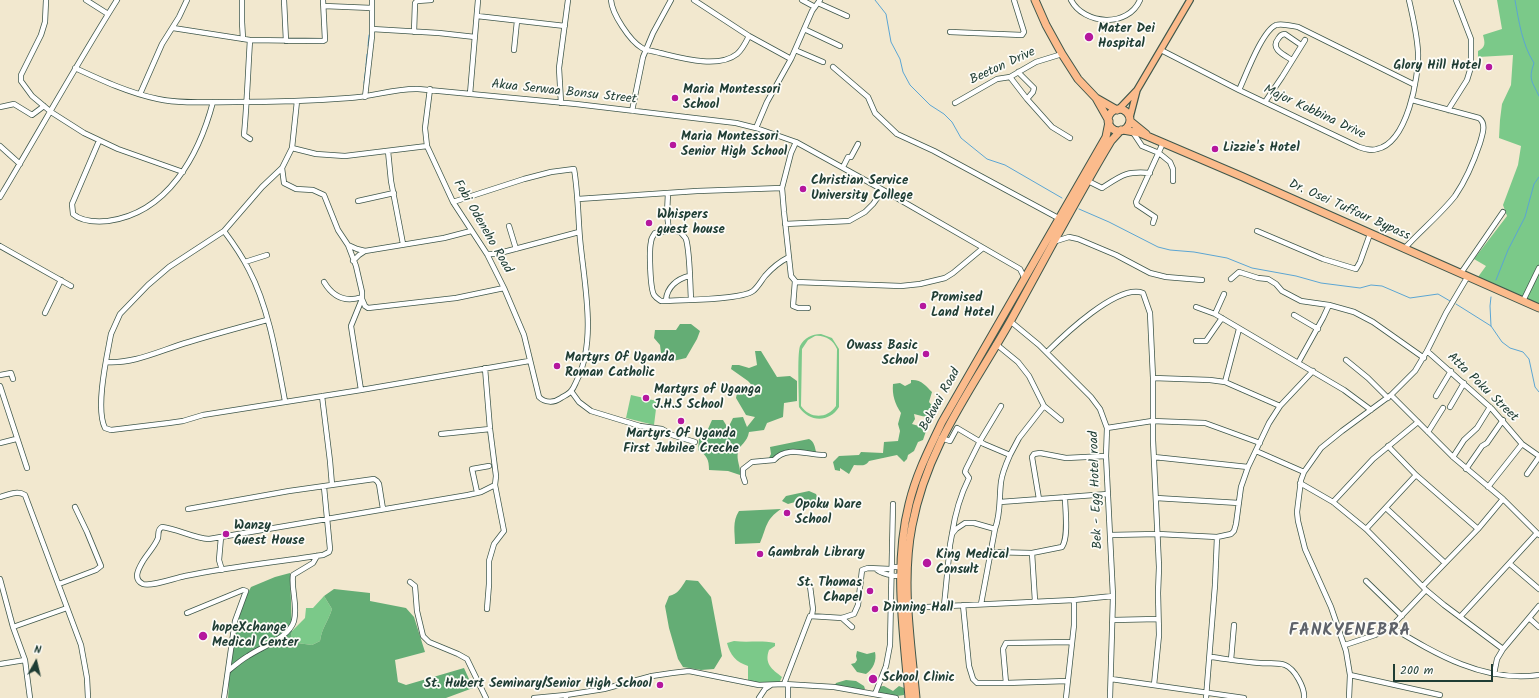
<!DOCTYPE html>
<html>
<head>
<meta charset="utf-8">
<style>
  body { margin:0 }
  #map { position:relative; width:1539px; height:698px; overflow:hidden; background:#f2e8cf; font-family:Kalam,sans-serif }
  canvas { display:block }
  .north { position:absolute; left:16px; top:642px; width:40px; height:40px; -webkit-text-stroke:3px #fdfcf7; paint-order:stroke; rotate:8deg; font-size:11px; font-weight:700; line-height:16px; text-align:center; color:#1f3d34 }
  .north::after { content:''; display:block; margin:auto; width:14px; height:18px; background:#1f3d34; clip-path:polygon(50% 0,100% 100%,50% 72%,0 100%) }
  .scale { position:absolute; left:1393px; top:664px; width:100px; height:18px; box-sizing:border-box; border:2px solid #1f3d34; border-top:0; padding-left:5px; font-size:12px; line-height:14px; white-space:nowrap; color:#1f3d34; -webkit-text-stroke:3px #fdfcf7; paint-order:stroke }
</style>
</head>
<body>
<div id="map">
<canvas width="1539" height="698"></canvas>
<div class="north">N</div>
<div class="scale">200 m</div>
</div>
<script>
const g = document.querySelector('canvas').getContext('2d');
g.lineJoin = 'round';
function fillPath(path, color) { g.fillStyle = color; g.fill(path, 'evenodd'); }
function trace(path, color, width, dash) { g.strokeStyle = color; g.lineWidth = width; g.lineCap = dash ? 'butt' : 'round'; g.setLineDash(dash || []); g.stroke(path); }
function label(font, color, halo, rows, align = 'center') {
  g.font = font + ' Kalam,sans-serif'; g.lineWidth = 3.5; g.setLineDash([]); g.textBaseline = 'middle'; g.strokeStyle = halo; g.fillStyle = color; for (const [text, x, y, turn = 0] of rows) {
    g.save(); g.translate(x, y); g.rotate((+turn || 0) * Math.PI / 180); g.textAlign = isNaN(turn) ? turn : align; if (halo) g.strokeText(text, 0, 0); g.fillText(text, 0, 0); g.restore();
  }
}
const green = new Path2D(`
  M1497 0H1539V305L1478 277 1486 266 1474 259 1507 216 1503 205 1518 165 1521 146 1499 138 1500 120 1502 104 1511 85 1513 55 1478 57V51C1486 47 1485 43 1483 35L1502 29Z
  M821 334 832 338 839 349V407C829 423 809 422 799 407 799 395 797 355 800 346 804 338 812 334 821 334ZM815 336C825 335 833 340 837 349L836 406C827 419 810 419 801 406L802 349 808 340Z
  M631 395 657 401 654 425 626 418Z
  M324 596 332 609C328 622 322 627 320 641L312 645 290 642 292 631 305 618 306 608H313Z
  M734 641C748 643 760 640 775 643V646L769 650C764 664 772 669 782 677L779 683H756L748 680V666C736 662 730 655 727 643Z`);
const forest = new Path2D(`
  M680 324H691L700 331 697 339 686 358 673 361 661 353 660 345 654 338 655 330H676Z
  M755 351H761L777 377 790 376 797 381V401L784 403 783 417 767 423 764 430 749 432C747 443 740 444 738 452 736 460 741 467 740 475L728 471 709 470C709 460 707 455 698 450L699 439 708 429 712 420H723L728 428 733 418 743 417 747 427 755 417 746 415 736 398 737 393 746 392 754 397 758 392 748 381 731 369 732 365H739L749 368 757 365Z
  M911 380C921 379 926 386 932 392L929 402 935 409C931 420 922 416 914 414L915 419 912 424 922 427 926 431 923 440 918 442 914 451 908 455 907 459 904 462 897 455 869 461C865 467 860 465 854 465L849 474 840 468V471L835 470 833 462 839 456 859 455 861 452 883 453 884 442 898 441 900 431 898 424 901 413C895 404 892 395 893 384L900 383 905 386 911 383Z
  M809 439C814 441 815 447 816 452L809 454 790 450 773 459 769 458 771 454 770 447Z
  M809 491 816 494 820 504 816 509 802 500 788 504 782 501 786 496Z
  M781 509C765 520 767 527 760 543L735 544C735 532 732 522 739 511Z
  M290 573 292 631 290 642 312 645 320 641C322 627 328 622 332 609L324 596 334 589 370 593V601L406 608 414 617 425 652 395 660 398 682 406 685 464 668 473 688 446 698H228C230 675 229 652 234 630 237 615 244 600 251 587L275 577Z
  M686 580 698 581 711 597 722 656 714 669 701 670 683 667 678 659 669 628 665 606 669 596C678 594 681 588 686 580Z
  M857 651 867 654 875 652C877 661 873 669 866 674L857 672 851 664 855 663 857 660 856 656Z
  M846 680 856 681 864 686 865 689 861 690 835 685 836 683Z
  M884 686 893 691 899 686 904 688V695L897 696 880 693 876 687Z`);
const stream = new Path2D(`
  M875 0 886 14 891 42 900 59 903 72 910 85 930 105 944 114 952 122 961 138 987 159 1005 165 1062 198
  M1515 0C1519 22 1522 44 1534 63 1528 80 1532 81 1539 96
  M368 46 369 35
  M366 65 367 54
  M364 83 366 67
  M1079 209 1109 222 1158 247 1170 250 1194 252 1227 258 1252 268 1296 276 1321 283 1360 288 1371 285 1382 286 1410 298 1438 294 1450 301
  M1496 280 1508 250 1525 217 1534 184 1539 177
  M1491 297 1490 306 1491 326
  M1456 304 1491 326 1502 342 1510 348 1523 352 1529 359 1535 387 1539 392`);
const minor = new Path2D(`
  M46 0 45 22 41 35 21 75V81L32 96 51 112 84 133 118 149 183 172
  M86 0 108 14
  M242 0V22L243 39
  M284 0 286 41
  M611 0C612 14 630 41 642 48 647 51 654 51 660 53 681 58 718 69 737 54 742 50 746 42 749 36
  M694 0 749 36 791 59
  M802 0 815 7
  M1071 0C1084 25 1128 28 1140 0
  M818 3 847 16
  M324 6 372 8
  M477 16 565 26
  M173 28 250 40 323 41 325 40 323 0
  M372 29 439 33 475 37
  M804 29 840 46
  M414 32 415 3 417 1 431 0
  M950 32 1022 35 1024 32 1014 0
  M514 50 517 21
  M795 50 823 62
  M1161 50 1239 90 1359 147C1365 149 1371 151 1377 149 1407 143 1419 78 1418 52 1417 34 1413 17 1409 0
  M1292 60C1284 55 1270 49 1278 39 1280 36 1281 34 1285 34L1301 45
  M833 67 868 97 875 113 897 134 934 151 1060 219
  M75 68C101 80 129 93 158 99 182 104 209 102 234 102 272 102 311 101 349 98 373 97 395 88 418 89L576 104 736 123 756 128 796 142 883 190 1020 269 1025 279
  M1018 72 1034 88 1033 92 1027 99
  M1010 77 1027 99 1052 127 1070 138
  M430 89 425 128 427 146 453 202 487 254 504 288 524 335 539 397C545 403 554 403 561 398 564 396 569 394 571 391 574 388 575 384 577 380 597 340 584 283 580 239 578 216 578 192 574 169L551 172 524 179 453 202
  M1239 90C1246 75 1262 31 1276 25 1282 23 1292 26 1298 27L1415 85
  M140 94 162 44 179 17 187 0
  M470 94 478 0
  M365 97 372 36V0
  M297 101 292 148 282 168 262 187 224 231 169 267 148 285 120 314 111 334C107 356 95 408 105 428L111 430 169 423 183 421 203 415 361 390 529 361
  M1265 102 1282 77 1305 40
  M561 103 559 68 568 0
  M955 103 997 79 1010 77 1036 62 1062 54
  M0 107 14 104 32 115 44 106
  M1448 110 1467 80 1471 67V39L1456 0
  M632 111 643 57 653 33 671 0
  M756 128 767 102 791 59 812 11 820 0
  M1134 134 1142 146 1159 153 1170 162 1173 169V181
  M250 139 244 135C247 103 248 71 250 40
  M99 141 72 204 73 214C82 222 96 222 108 221 168 213 199 155 213 102
  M796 142 791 153 782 188 784 212 791 276 796 282 901 286 920 284 945 278 953 273 983 248
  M0 146 20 164
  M292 148 316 154 345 156 427 146
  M388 151 391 181 403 244
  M843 167 848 157H851L858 144
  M282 168 284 183 296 189 313 190 324 195 338 230 348 245 356 266 362 292V299L351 326 361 390
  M1088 181 1102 188C1122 175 1126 171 1150 173
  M668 193 667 214 669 231
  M0 197C39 132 76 65 117 0
  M578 199 697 191 782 188
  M358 201 394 193
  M1153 223 1155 217 1137 205 1136 202 1163 143
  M785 224 849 221 865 212 873 204 883 190
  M509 226 516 249
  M224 231C233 243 242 256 249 270 269 308 277 359 285 401
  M1257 231 1323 259 1356 269 1360 262 1370 234
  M1053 242 1069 237 1078 239 1116 255 1150 273 1166 277 1202 280
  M348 245 357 249 365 251
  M0 246 71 286
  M1404 249C1420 231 1440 215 1455 196 1466 180 1474 161 1480 143 1482 135 1487 124 1479 118L1412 100
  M487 254H496L579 232
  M353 261 359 255 365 251 444 238 471 231
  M245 262 267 255
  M1461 273 1503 212
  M1231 279 1239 272 1258 278 1268 279 1276 284 1282 291 1301 301 1329 305 1354 312 1373 322 1424 358
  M795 281 793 306 798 308H808
  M324 282C333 297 345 303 362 297
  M362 299 365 306 368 308 456 298 504 288
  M691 299C690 284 690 252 686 239 685 237 682 234 680 232 672 229 662 232 655 233 653 236 651 238 651 242 649 250 650 288 654 295 656 298 658 299 661 301 678 300 742 300 753 291 758 287 761 281 765 276 772 268 779 262 789 257
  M666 300C667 287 677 279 689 276
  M1523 301 1539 268
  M1196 307 1215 314 1344 390 1371 410
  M45 313 61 280
  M1215 314 1224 294
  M1294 315 1318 329
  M1010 321 1039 345 1091 397 1100 409 1107 428 1106 456 1113 596 1110 698
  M1196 341H1206L1222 318
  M996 344 1018 362 1029 376 1044 406 1061 420
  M1427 351 1492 409 1522 444 1539 456
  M1047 352C1063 336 1118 283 1143 293L1150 313 1153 378V440L1159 567 1158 593 1159 635 1154 685
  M1346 360 1368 378 1388 398
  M106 362C135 364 161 350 189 342 215 334 241 327 267 320
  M1298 363 1323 318 1329 305
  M0 375 11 373 13 379
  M1153 378 1210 380 1225 382 1280 406
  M1225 382 1239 329
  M0 386 27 468
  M571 391 579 402 591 411 640 426 662 429 672 435 695 442
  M1391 395 1453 457 1503 499 1539 535
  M322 396 330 461 332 485
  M1436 396 1451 371
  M1450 407 1464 383
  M1107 428 1152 421 1205 423 1260 443
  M1428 432 1443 408
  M441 434 490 429
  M941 438 950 441 957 428 984 444 1010 455C1006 464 1002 473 1001 482 999 498 1001 513 995 529L981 604
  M0 443 16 439
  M1388 446 1416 475 1478 529
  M1256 451 1304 472
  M1010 455 1019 438 1044 406
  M1154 457 1248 467
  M1453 457 1464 440 1477 428 1490 407
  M1466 469 1482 446 1487 443 1503 420
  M1527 474 1539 457
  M745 482 743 476V469L752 462 774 460C787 445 807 455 824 455
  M1300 483 1333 502 1366 529 1426 590 1444 605 1503 649
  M324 487 330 549 329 552 323 555C277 562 230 567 185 576 175 578 151 587 143 584 132 579 139 568 143 561 148 553 155 546 158 538 159 533 157 530 162 527 178 529 193 538 209 539L468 495 481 492 495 485 496 476 490 429 485 368
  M1488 487 1522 444
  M477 492 472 469 489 466
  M0 497C8 495 17 490 25 495L81 645 87 678 88 698
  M1156 498 1239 503
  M1039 499 1032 457 1034 454 1040 453 1066 458 1106 456
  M1000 502 1108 494
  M1333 502 1373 459 1418 422
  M1386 508 1445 563
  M188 509 289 491 374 479 377 481 379 484 383 509
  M1366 529 1416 475
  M952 534C955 514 960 496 969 478L965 472 966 469 980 441 1001 406
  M1110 535 1158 534 1217 537 1231 534 1234 531 1236 524 1241 487 1248 467 1269 423 1280 406 1313 371
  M221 537 219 560 222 570
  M991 552 1032 553 1062 547C1069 537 1065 509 1065 497
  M1032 553 1035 601
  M1510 564 1539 589
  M876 569C881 574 893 576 900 576
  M0 579 13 627 25 660 30 698
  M1366 581 1402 616
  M410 582 415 586 417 611 423 636 429 642 458 654 467 659 486 698
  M59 584 96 570 101 566 87 532 75 507
  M810 586 813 609 812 615
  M1423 586 1478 529 1503 499
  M963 605 969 666 973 679 977 683H1006L1067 681
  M944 606 950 545 952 534 956 529 965 523H974L995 529
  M906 608 1074 600 1113 596
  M487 609 489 584V561L494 544 504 531 495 485
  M187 613 243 590 246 591 235 621 224 698
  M1460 617 1537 533
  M842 618 852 627
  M1529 618 1539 627
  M1113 620 1158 619
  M13 627 67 608
  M1391 627C1436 654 1484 683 1539 675
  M1345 645 1375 635 1391 627 1426 590
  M1211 657C1227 659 1243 662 1260 663 1268 664 1277 662 1285 665 1295 669 1305 688 1304 698
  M1231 660 1234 625
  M0 664 25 660
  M228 671C234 666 241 660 248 656 261 647 289 638 294 621 298 605 291 590 293 575L313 563 317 556
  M1494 674 1497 659 1503 649 1539 606
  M1350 675 1440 695
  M1111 679 1244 698
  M1006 683 1003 649 1006 643 1072 642
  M784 684 810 616 842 618 854 614 858 605 862 570 868 568 890 569 892 567H900
  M875 694 886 666 890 645 893 504
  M534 698 566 695
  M566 698V695L604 689 652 676 672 673 689 671 759 685 784 684 834 687 896 698
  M759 698 765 689 771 685
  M788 698V685
  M1066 698 1074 625V600
  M1206 698 1215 585 1217 537
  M1349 698 1350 675 1346 651 1331 607 1305 549 1298 521 1297 512 1301 480 1304 472 1321 448 1342 431 1391 395 1415 371 1427 351 1446 313 1468 276`);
const major = new Path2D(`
  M1118 110 1137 90
  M1130 117 1137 90 1190 0`);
const highway = new Path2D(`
  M1035 0 1046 25 1062 54 1078 79 1096 98 1109 121
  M1096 98 1117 110
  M1108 120a11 11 0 1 1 22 0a11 11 0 1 1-22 0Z
  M1130 121 1146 134
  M1123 130 1140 133 1243 177 1539 308
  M909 698C904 634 893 567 909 504 916 475 929 449 942 422L1102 144 1106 137 1109 122
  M916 698C911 642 901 582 912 526 927 446 972 389 1011 320 1042 264 1072 207 1105 151L1111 141 1121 130`);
const markers = [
  [1089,37,5,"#b5179e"],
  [1489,67,4,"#b5179e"],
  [675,98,4,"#b5179e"],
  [673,145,4,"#b5179e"],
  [1215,149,4,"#b5179e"],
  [803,189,4,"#b5179e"],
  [649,223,4,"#b5179e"],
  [923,306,4,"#b5179e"],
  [926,354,4,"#b5179e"],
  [557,366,4,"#b5179e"],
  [646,398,4,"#b5179e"],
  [681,421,4,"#b5179e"],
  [787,513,4,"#b5179e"],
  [226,534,4,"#b5179e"],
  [760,554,4,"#b5179e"],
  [927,563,5,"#b5179e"],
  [870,591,4,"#b5179e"],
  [875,609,4,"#b5179e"],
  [203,636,5,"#b5179e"],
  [873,679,5,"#b5179e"],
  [660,685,4,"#b5179e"]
];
const poiNames = [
  ["Mater Dei",1098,30],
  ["Hospital",1098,45],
  ["Glory Hill Hotel",1481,67,"right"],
  ["Maria Montessori",683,91],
  ["School",683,106],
  ["Maria Montessori",681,138],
  ["Senior High School",681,153],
  ["Lizzie's Hotel",1223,149],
  ["Christian Service",811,182],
  ["University College",811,197],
  ["Whispers",657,216],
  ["guest house",657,231],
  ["Promised",931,299],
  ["Land Hotel",931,314],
  ["Owass Basic",918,347,"right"],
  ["School",918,362,"right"],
  ["Martyrs Of Uganda",565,359],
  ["Roman Catholic",565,374],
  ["Martyrs of Uganga",654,391],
  ["J.H.S School",654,406],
  ["Martyrs Of Uganda",681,435,"center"],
  ["First Jubilee Creche",681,450,"center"],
  ["Opoku Ware",795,506],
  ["School",795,521],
  ["Wanzy",234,527],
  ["Guest House",234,542],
  ["Gambrah Library",768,554],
  ["King Medical",936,556],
  ["Consult",936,571],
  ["St. Thomas",862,584,"right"],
  ["Chapel",862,599,"right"],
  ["Dinning Hall",883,609],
  ["hopeXchange",212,629],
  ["Medical Center",212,644],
  ["School Clinic",882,679],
  ["St. Hubert Seminary/Senior High School",652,685,"right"]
];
const streetNames = [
  ["Beeton Drive",1003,67,-25],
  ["Akua Serwaa Bonsu Street",564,93,6],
  ["Major Kobbina Drive",1314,113,25],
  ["Dr. Osei Tuffour Bypass",1349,211,24],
  ["Fobi Odeneho Road",482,227,60],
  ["Atta Poku Street",1482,388,44],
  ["Bekwai Road",941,400,-61],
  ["Bek - Egg Hotel road",1097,490,-92]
];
const districtNames = [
  ["FANKYENEBRA",1350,632]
];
fillPath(green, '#7bc989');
fillPath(forest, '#64ad75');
trace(stream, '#5ba5d3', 1);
trace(minor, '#3f574b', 6);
trace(major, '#3f574b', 8);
trace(highway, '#3f574b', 9);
trace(minor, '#fff', 4.5);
trace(major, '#fbbb8c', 5.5);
trace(highway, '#fbbb8c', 7);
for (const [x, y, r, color] of markers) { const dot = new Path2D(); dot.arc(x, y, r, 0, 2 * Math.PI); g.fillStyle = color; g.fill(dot); trace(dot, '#fdfcf7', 1.5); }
label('bold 13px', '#1f3d34', '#fdfcf7', poiNames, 'left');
label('13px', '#1f3d34', '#fdfcf7', streetNames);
g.letterSpacing = '1px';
label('bold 17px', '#5e626a', '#fdfcf7', districtNames);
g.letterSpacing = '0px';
</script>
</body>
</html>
